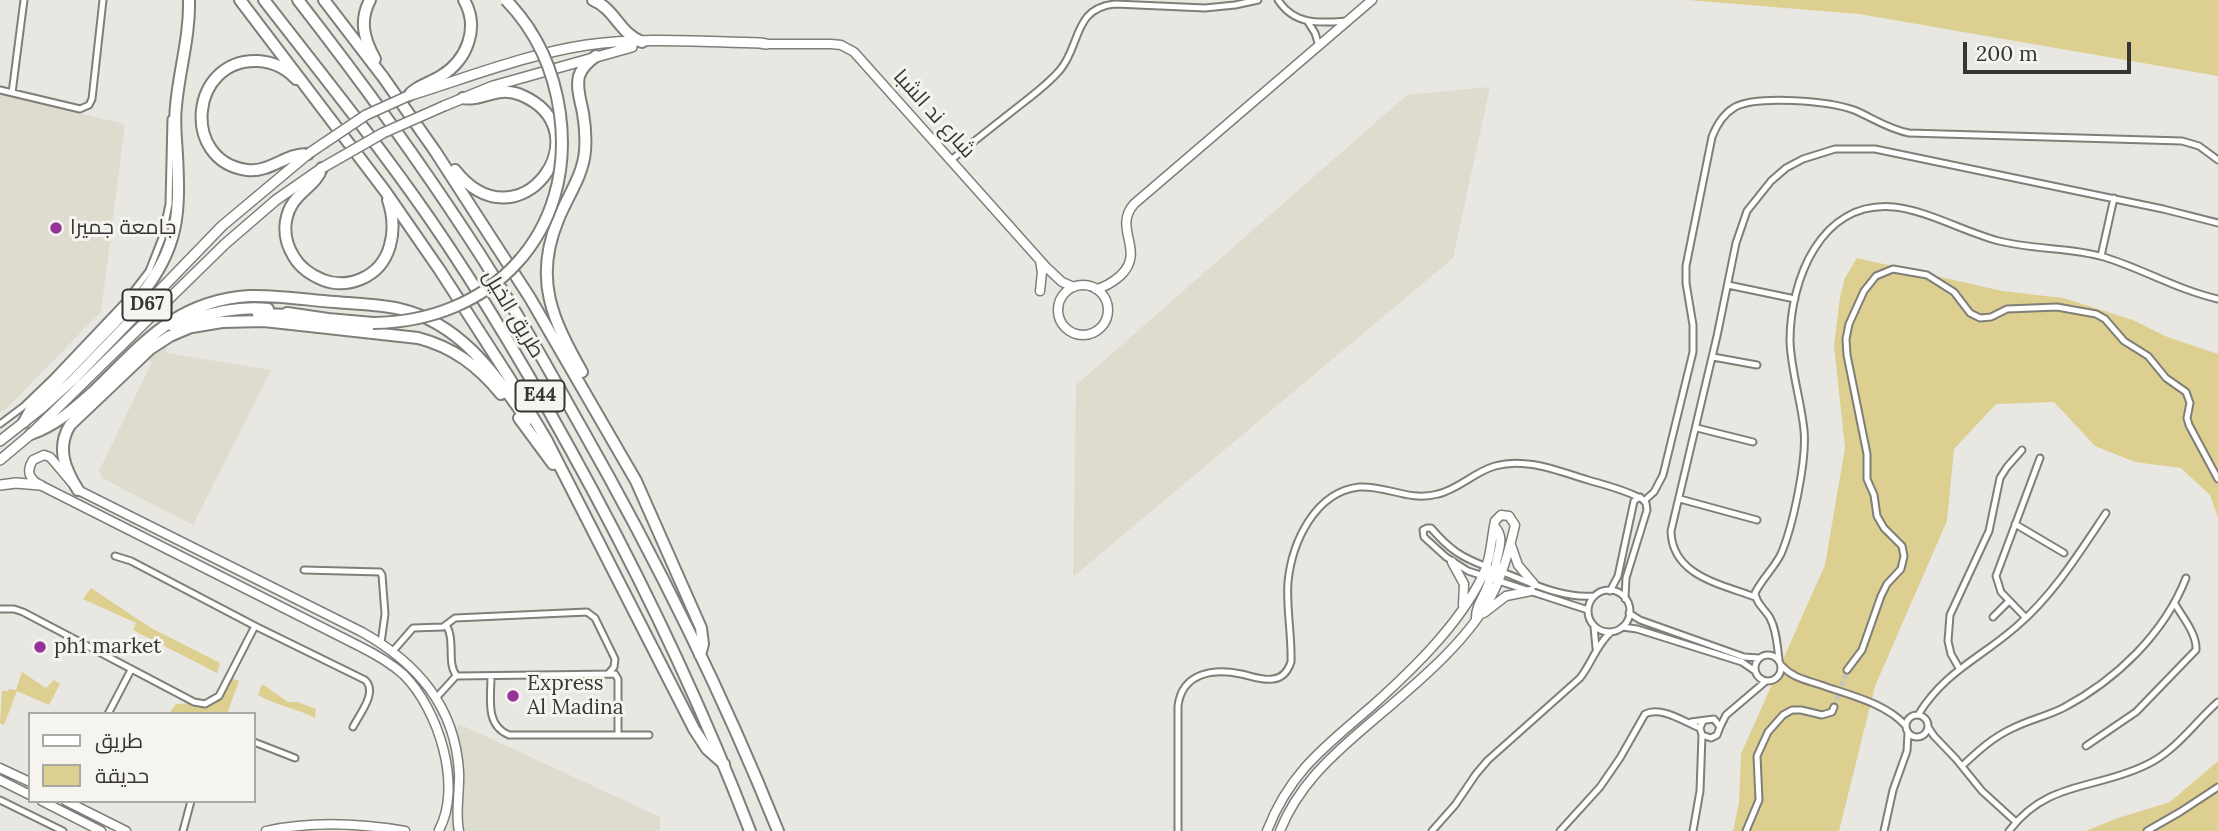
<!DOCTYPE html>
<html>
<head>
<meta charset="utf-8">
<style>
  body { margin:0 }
  #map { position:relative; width:2218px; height:831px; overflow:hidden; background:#e8e7e1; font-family:Lora,Cairo,serif }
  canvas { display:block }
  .legend { position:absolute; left:28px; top:712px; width:228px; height:91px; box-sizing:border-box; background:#f6f4ee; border:2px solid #a9a8a3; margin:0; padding:9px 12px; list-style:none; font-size:21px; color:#363533 }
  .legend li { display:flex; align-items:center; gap:14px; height:35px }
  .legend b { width:35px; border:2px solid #a9a8a3 }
  .scale { position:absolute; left:1963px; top:42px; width:168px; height:32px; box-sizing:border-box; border:4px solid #363533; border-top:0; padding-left:9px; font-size:21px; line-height:24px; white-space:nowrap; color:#363533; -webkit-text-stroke:5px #f6f4ee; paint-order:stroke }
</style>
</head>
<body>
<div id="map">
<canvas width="2218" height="831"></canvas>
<ul class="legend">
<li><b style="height:9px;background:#fff"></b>طريق</li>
<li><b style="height:19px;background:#ddcf8f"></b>حديقة</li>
</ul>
<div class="scale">200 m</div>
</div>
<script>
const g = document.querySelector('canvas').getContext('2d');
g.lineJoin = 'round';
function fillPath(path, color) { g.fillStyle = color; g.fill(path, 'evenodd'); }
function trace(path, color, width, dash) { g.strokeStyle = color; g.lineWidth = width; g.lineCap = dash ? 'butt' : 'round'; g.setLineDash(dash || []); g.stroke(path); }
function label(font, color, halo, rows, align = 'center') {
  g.font = font + ' Lora,Cairo,serif'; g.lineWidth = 6; g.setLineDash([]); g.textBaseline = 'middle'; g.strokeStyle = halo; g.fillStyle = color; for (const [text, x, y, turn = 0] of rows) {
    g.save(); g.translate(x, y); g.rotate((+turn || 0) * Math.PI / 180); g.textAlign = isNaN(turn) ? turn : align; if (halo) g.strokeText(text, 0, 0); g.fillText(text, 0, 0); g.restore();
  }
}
const built = new Path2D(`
  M1490 87 1453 258 1073 577 1076 385 1407 95Z
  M0 95 125 124 101 312 7 408 0 413Z
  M160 346H167L166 353 271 370 193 525 102 478 99 471 152 362 148 360 150 355Z
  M459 724 660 817V831H450L452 737Z`);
const green = new Path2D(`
  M1688 0H2218V76L1859 14Z
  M1857 258 2002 291 2063 298 2133 320 2165 336 2218 354V518L2210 495 2181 468 2135 462 2095 446 2054 402 1996 404 1954 449 1947 521 1875 686 1839 831H1733L1739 803 1741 754 1825 565 1845 448 1834 345 1840 297 1845 278Z
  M91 588 151 628 220 663 217 673 133 630 136 623 83 599Z
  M22 672 46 688 54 680 60 684 49 705 17 691 4 725 0 723 2 691H8L9 689 16 690Z
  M231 678 239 681 227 714 169 713 176 704 213 702Z
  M262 684 288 702H298L316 709 315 718C296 708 277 706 258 695Z
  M2218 761V831H2086L2115 819 2170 802Z`);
const streetTunnel = new Path2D(`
  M1834 707 1847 670`);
const street = new Path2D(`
  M1278 0C1295 26 1320 23 1347 21
  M1308 22 1315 33 1319 46
  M0 90 80 109 89 105 92 99 103 0
  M12 93 24 0
  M951 160C973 142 996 124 1019 106 1033 95 1048 84 1060 70 1081 45 1073 8 1115 4L1205 8 1235 5 1258 0
  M2101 256 2114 198
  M1728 285 1795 299
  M1713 357 1757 365
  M0 424 24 406 53 378 126 301 149 271 162 238 169 204 171 119
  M1697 428 1753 442
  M1680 499 1757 520
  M1645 500 1654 492 1663 475 1693 352V325L1686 283V266L1712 137C1717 124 1723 114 1735 107 1758 95 1829 101 1854 110 1873 118 1888 129 1909 133L2182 141 2199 146 2218 160
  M2015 524 2064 553
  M115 556 131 561 255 626 365 680C378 692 360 713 353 727
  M1487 567C1461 557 1450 550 1431 528H1427L1423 530 1424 537 1446 557 1468 571 1588 610
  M304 570 380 572 382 575 385 614 381 643
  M1500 571C1529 582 1562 599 1594 596
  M1588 611a21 21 0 1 1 42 0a21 21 0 1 1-42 0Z
  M1610 591 1618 576 1634 501 1640 497 1646 503 1647 510 1626 578 1625 599
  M1755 597C1721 584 1672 576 1671 531L1717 336 1736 243 1747 211 1771 181 1786 168 1803 159 1835 149H1875L2163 209 2218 223
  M0 609H14L23 612 194 702 205 704 219 696 255 626
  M1629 613 1640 620 1744 657 1759 658
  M1993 617 2009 601
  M2026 618 2001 592 1996 576 2040 458
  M446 625C456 640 446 664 457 676L615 674 618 679V735
  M1594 627 1596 648
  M1622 627 1637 629 1742 662 1755 671
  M393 651 413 628 443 627 455 618 587 612 595 618 615 659 614 667 609 673
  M1755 668a13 13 0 1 1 26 0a13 13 0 1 1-26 0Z
  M1779 659C1777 646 1777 631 1770 618 1765 609 1756 604 1755 593 1762 579 1774 568 1781 554 1793 526 1807 460 1804 430 1801 400 1791 371 1790 341 1790 281 1820 200 1894 207 1926 210 1967 233 1999 241 2034 250 2070 247 2104 257 2143 269 2178 290 2218 299
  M1782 666C1793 678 1806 680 1821 685 1849 695 1886 703 1906 726
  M1959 668 1951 654 1948 641 1950 615 1989 531 2000 478 2007 467 2022 450
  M1847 670 1862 650 1881 596 1887 584 1901 569 1904 556 1902 546 1884 528 1877 516 1874 495 1867 479V454L1847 355 1846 339 1849 324 1864 291 1876 276 1893 269 1927 275 1954 292 1970 313 1980 318 1991 317 2007 309 2057 307 2096 314 2105 319 2124 341 2148 356 2166 378 2186 392 2190 403 2187 418 2189 425 2218 479
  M491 676C491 699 485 725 509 735H649
  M436 698 456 676
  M108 714 131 670
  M1906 726a11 11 0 1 1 22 0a11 11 0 1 1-22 0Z
  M1918 715C1945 671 1981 658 2017 626 2054 594 2079 553 2106 513
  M1691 722 1714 719 1720 727 1717 735 1711 738 1702 735 1700 728 1703 721
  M1720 727 1726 715 1766 681
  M1928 727 1934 736 1956 759 1982 791 2016 822
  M254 742 295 758
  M2086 746 2136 712 2196 650C2197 634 2183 618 2175 604
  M1962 766C1978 751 1993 737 2013 728 2029 720 2047 716 2063 708 2116 680 2164 634 2186 578
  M0 800 63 831
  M183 831 191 801
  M1178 831V706C1182 673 1213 668 1241 674 1251 676 1263 681 1273 679 1283 678 1288 671 1291 662 1292 635 1286 608 1288 582 1292 542 1315 492 1359 487 1387 485 1408 502 1438 494 1459 489 1474 472 1495 466 1526 457 1558 471 1588 480 1605 485 1622 489 1638 497
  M1432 831 1455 805 1476 774 1488 760 1580 678C1592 663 1596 645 1611 632
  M1560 831 1600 787 1620 758 1645 714C1662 706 1684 722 1700 728
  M1693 831 1700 791 1702 735
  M1746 831 1759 800 1757 756 1768 732 1783 715 1792 710H1801L1822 715 1832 712 1834 707
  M1884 831 1893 790 1907 751 1908 733
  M2009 831C2048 780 2095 790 2146 765 2176 751 2194 723 2218 702
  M2147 831 2180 812 2218 787`);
const secondary = new Path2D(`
  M766 44H831L841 45 854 52 1046 267 1062 282 1074 287
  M1058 310a25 25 0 1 1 50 0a25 25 0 1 1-50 0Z
  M1096 289C1106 287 1113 282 1120 276 1147 251 1112 229 1134 204L1372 0
  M1040 291 1042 272 1040 261
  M1494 526C1511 542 1487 563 1499 581
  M1511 545 1518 565 1534 584
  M1452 562 1464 584 1463 605
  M1484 613 1506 596 1531 591
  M1476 619C1475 601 1494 587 1489 569
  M0 768 30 782
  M0 780 30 795
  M42 801 101 831
  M66 801 126 831
  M439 830C463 786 438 709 404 675 391 663 375 654 359 646L40 485C29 479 26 471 33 460L44 455 50 457 78 490 362 632C417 663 455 706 459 772 460 791 455 812 459 831
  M266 831C312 821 358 823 405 831
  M1267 831C1290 771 1326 746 1372 706 1411 671 1459 625 1482 577 1491 559 1491 540 1495 521L1501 515 1509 516 1515 525C1510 547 1504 570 1494 591 1468 644 1407 691 1363 729 1328 759 1297 788 1280 831`);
const primary = new Path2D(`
  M411 95C469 77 527 54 587 45 644 37 703 42 760 43L766 44
  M444 106 493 86 632 47
  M0 441 42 408 73 380 222 226 308 154
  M0 460 31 434 225 244 276 200 322 168
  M0 485 16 483 40 485`);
const highway = new Path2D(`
  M240 0 385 191 439 269 510 379 546 439 694 729 707 749 724 764
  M264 0C320 72 378 144 430 219 490 306 543 398 593 491 652 601 705 714 750 831
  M298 0C358 77 415 155 468 236 509 298 545 363 581 427 655 557 722 692 778 831
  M324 0 383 77 435 151 530 298 636 481 701 628 703 644 700 655
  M370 0C359 21 364 39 375 59
  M593 0C615 9 620 34 642 42
  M296 79C286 68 273 62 258 61 190 58 180 161 247 170 270 173 286 153 308 154
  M408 96C416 86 430 83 441 76 467 60 480 28 464 0
  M322 168C315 189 291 192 286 221 284 233 287 246 294 257 301 269 311 275 323 280 336 285 349 284 361 279 392 266 398 230 388 200
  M455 170C519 251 606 131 521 95 497 85 481 102 463 98
  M287 313 328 319 373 323
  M258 314 293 315
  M171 325C203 316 234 305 268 309
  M192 327 222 322 264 321 418 338C453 347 478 366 501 394
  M582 372C553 320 533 280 558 220 567 197 583 176 585 151 586 139 585 125 583 113 581 102 576 88 579 76 582 67 589 61 596 56
  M519 418 553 464
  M24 422 31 409 141 295C179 247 180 213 177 155 176 138 174 122 176 106 179 71 190 36 189 0
  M31 434C56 425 74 409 93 392 143 344 175 301 249 296 278 295 307 300 335 302 356 304 379 304 400 309 460 323 494 373 527 420
  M78 490C65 469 56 448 70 425L150 349 170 336 198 324`);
const primaryBridge = new Path2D(`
  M308 154 366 115 408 96
  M322 168 383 133 444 106`);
const highwayBridge = new Path2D(`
  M373 323C492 322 576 233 560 114 554 70 537 32 506 0`);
const markers = [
  [56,228,7,"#973298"],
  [40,647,7,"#973298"],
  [513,696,7,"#973298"]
];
const shields = [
  [147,305,49],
  [540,396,49]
];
const shieldNames = [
  ["D67",147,305],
  ["E44",540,396]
];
const streetNames = [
  ["شارع ند الشبا",934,114,48],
  ["طريق الخيل",513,314,59]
];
const poiNames = [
  ["جامعة جميرا",70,228],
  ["ph1 market",54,647],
  ["Express",527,684],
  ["Al Madina",527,708]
];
fillPath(built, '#dedcce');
fillPath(green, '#ddcf8f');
trace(streetTunnel, '#c4c3be', 5, [5, 2.5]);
trace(street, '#7f7e78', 9);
trace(secondary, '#7f7e78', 11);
trace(primary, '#7f7e78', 12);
trace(highway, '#7f7e78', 14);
trace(street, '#fff', 5);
trace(secondary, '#fff', 8);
trace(primary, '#fff', 9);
trace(highway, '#fff', 10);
trace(primaryBridge, '#7f7e78', 12, []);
trace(highwayBridge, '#7f7e78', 14, []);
trace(primaryBridge, '#fff', 9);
trace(highwayBridge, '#fff', 10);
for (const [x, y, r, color] of markers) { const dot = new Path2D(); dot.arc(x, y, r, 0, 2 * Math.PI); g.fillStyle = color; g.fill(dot); trace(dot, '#f6f4ee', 2.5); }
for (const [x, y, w] of shields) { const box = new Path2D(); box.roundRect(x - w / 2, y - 15.5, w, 31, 5); g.fillStyle = '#f6f4ee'; g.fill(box); trace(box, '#363533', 2); }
label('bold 19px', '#363533', null, shieldNames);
label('21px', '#363533', '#f6f4ee', streetNames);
label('21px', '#363533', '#f6f4ee', poiNames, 'left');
</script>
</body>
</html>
